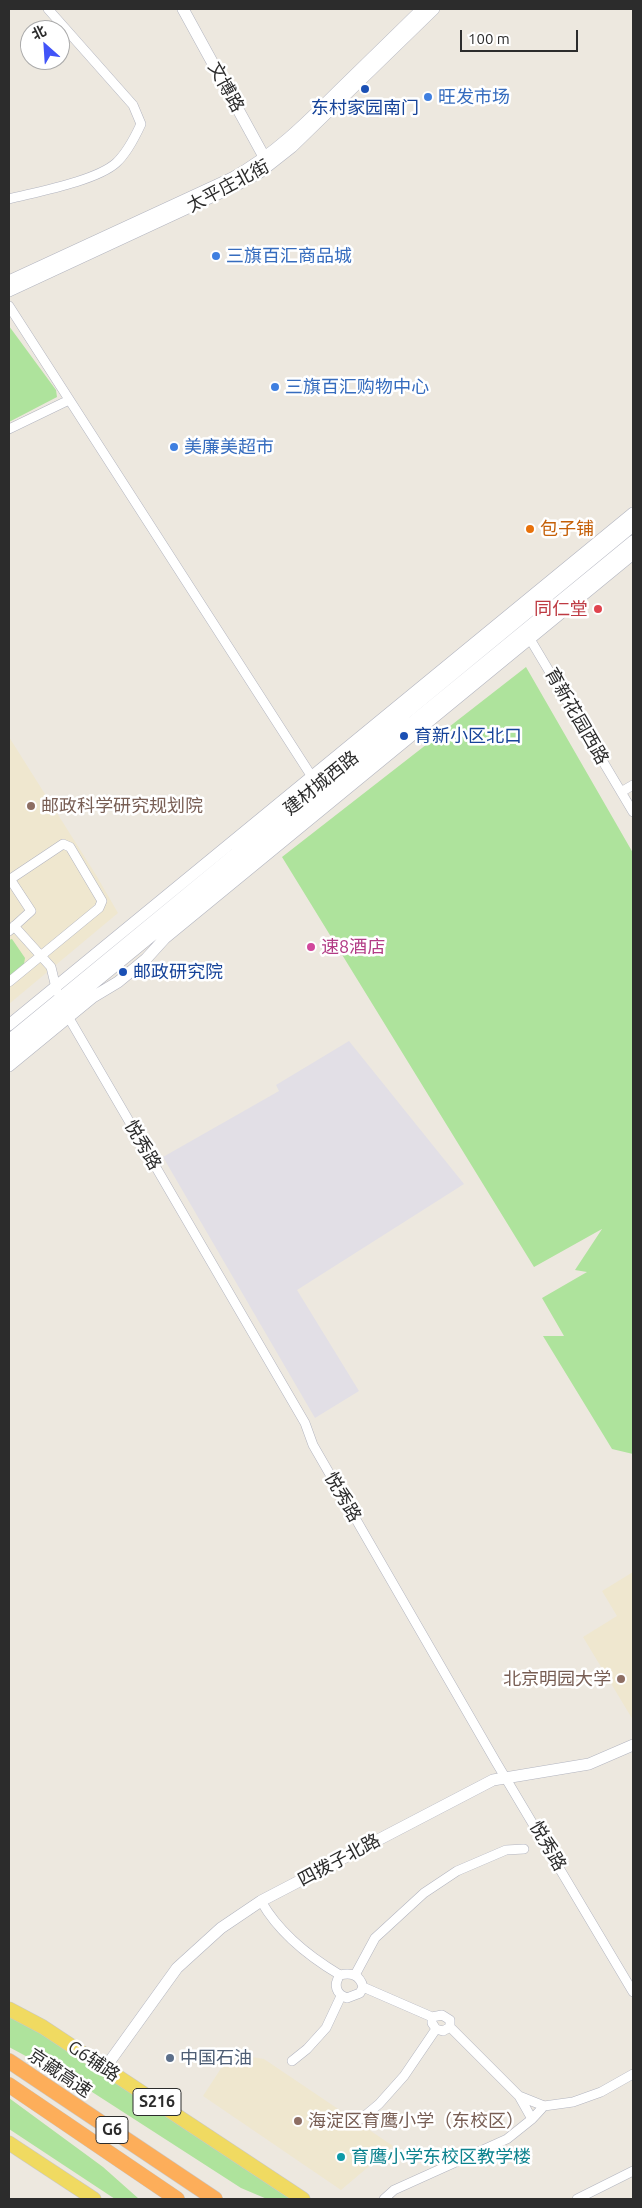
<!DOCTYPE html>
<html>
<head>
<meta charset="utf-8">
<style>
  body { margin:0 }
  #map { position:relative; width:642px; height:2208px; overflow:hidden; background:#ede8df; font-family:Ubuntu,"Noto Sans SC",sans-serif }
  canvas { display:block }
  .frame { position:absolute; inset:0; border:10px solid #2c2c2c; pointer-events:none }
  .north { position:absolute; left:20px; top:20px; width:50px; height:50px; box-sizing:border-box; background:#fff; border:1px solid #ababab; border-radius:50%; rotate:334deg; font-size:14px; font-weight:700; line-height:20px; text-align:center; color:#2c2c2c }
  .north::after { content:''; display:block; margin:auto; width:18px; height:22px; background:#4154f8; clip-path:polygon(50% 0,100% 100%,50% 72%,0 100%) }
  .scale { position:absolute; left:460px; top:30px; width:118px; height:22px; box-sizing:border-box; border:2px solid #2c2c2c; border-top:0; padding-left:6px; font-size:15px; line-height:18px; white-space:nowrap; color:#2c2c2c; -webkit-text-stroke:4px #fff; paint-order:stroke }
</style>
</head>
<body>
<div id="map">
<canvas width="642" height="2208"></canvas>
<div class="frame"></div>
<div class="north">北</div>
<div class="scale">100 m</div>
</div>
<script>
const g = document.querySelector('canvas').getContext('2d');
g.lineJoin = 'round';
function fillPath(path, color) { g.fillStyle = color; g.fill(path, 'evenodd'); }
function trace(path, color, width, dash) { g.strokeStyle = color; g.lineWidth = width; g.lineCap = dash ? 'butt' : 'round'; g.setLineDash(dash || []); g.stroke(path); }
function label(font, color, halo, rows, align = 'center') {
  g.font = font + ' Ubuntu,"Noto Sans SC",sans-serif'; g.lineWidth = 5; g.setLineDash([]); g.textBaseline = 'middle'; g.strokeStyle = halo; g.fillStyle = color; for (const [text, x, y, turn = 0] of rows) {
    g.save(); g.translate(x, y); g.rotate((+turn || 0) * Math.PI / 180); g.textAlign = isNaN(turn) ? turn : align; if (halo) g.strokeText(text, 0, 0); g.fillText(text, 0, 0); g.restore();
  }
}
const industrial = new Path2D(`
  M349 1041 464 1184 297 1290 359 1391 315 1418 163 1157 279 1091 276 1085Z`);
const education = new Path2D(`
  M9 737 96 875 118 913 9 1004Z
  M633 1572V1720L583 1637 617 1616 602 1591Z
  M233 2050 240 2055 264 2059 393 2146 341 2190 203 2096Z`);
const green = new Path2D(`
  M9 326 56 390 57 397 9 422Z
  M526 667 633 853V1454L612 1449 543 1336H564L542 1298 587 1272 575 1270 602 1229 534 1267 282 857Z
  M12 939 25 958 24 964 9 977V940Z
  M9 2014 17 2017 296 2199H267L241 2188 89 2090 9 2047Z
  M9 2098 103 2167 139 2199H115L9 2129Z`);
const street = new Path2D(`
  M9 199C36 192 96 181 116 163 127 153 135 137 141 124L133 105 48 9
  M9 306 314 780
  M9 429 69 400
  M527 634 633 812
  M621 792 633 785
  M9 880 63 844 70 847 102 901 99 908 9 982
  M14 926 51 967 57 992
  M9 931 31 911 10 879
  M66 1013 305 1423 313 1445 496 1762 633 1992
  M261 1901C279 1933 308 1956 340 1975 351 1972 360 1975 363 1987L360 1993 347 1998C336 1994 333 1985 340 1975
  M355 1975 375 1938 424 1893 457 1871 506 1850 524 1849
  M363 1987 432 2017
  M450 2027 443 2031 436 2029 432 2023V2017L442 2015 450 2020V2027L519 2096
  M292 2061 307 2049 326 2028 341 1996
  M361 2119 379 2104 404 2076 436 2029
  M532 2119 519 2096 544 2106
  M384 2199 394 2190 507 2139 532 2119 544 2106 573 2102 601 2092 633 2074
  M577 2199 633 2171`);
const secondary = new Path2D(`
  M183 9 268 164
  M9 281 232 178C274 155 306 123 339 90 367 63 394 36 422 9
  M9 291 235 186 259 173 292 147 434 9
  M9 1025 633 513
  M9 1040 633 526
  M9 1053 633 541
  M9 1066 93 997 118 982 146 959 165 938 633 554
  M105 2068 177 1968 221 1928 261 1901 493 1780 589 1764 633 1745`);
const primary = new Path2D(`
  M9 2009 43 2027 303 2199
  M9 2143 94 2199`);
const highway = new Path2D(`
  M9 2061 215 2199
  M9 2085 177 2199`);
const markers = [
  [365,89,5,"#1a4fb4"],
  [428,97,5,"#3f7fe0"],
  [216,256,5,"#3f7fe0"],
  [275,387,5,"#3f7fe0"],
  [174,447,5,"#3f7fe0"],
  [530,529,5,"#e8710a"],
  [598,609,5,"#e0444e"],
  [404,736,5,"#1a4fb4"],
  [31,806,5,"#8d6e63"],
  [311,947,5,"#d1479c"],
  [123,972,5,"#1a4fb4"],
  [621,1679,5,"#8d6e63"],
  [170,2058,5,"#5c6f8a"],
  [298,2121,5,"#8d6e63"],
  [341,2157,5,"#0f9aa8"]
];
const shields = [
  [157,2102,48],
  [112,2130,32]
];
const shieldNames = [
  ["S216",157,2102],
  ["G6",112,2130]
];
const streetNames = [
  ["文博路",226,87,61],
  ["太平庄北街",228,186,-28],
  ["育新花园西路",577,716,60],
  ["建材城西路",321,783,-39],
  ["悦秀路",143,1145,60],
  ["悦秀路",343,1497,60],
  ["悦秀路",548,1846,60],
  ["四拨子北路",339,1860,-28],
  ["G6辅路",94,2061,34],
  ["京藏高速",60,2073,34]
];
const shopNames = [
  ["旺发市场",438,97],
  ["三旗百汇商品城",226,256],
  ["三旗百汇购物中心",285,387],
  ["美廉美超市",184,447]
];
const transitNames = [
  ["东村家园南门",365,108,"center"],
  ["育新小区北口",414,736],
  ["邮政研究院",133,972]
];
const foodNames = [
  ["包子铺",540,529]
];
const healthNames = [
  ["同仁堂",588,609]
];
const educationNames = [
  ["邮政科学研究规划院",41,806],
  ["北京明园大学",611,1679,"right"],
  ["海淀区育鹰小学（东校区）",308,2121]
];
const hotelNames = [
  ["速8酒店",321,947]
];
const serviceNames = [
  ["中国石油",180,2058]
];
const cultureNames = [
  ["育鹰小学东校区教学楼",351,2157]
];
fillPath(industrial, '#e2dfe6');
fillPath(education, '#efe7cf');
fillPath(green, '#aee39c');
trace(street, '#b2b4bf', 10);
trace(secondary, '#b2b4bf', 12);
trace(primary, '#c8c8c8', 15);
trace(highway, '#c8c8c8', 16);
trace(street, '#fff', 9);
trace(secondary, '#fff', 11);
trace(primary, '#f0da61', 14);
trace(highway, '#fdae5a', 15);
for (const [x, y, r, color] of markers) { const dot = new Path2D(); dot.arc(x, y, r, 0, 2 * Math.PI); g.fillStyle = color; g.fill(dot); trace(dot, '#fff', 2); }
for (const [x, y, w] of shields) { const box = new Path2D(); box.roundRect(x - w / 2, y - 13.5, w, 27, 4); g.fillStyle = '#fff'; g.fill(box); trace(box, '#2c2c2c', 1); }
label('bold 16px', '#2c2c2c', null, shieldNames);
label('18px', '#2c2c2c', '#fff', streetNames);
label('18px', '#366cbe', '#fff', shopNames, 'left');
label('18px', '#164399', '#fff', transitNames, 'left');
label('18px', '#c56008', '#fff', foodNames, 'left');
label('18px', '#be3a42', '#fff', healthNames, 'right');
label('18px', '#785e54', '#fff', educationNames, 'left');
label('18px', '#b23c85', '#fff', hotelNames, 'left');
label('18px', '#4e5e75', '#fff', serviceNames, 'left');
label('18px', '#0d838f', '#fff', cultureNames, 'left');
</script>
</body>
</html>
